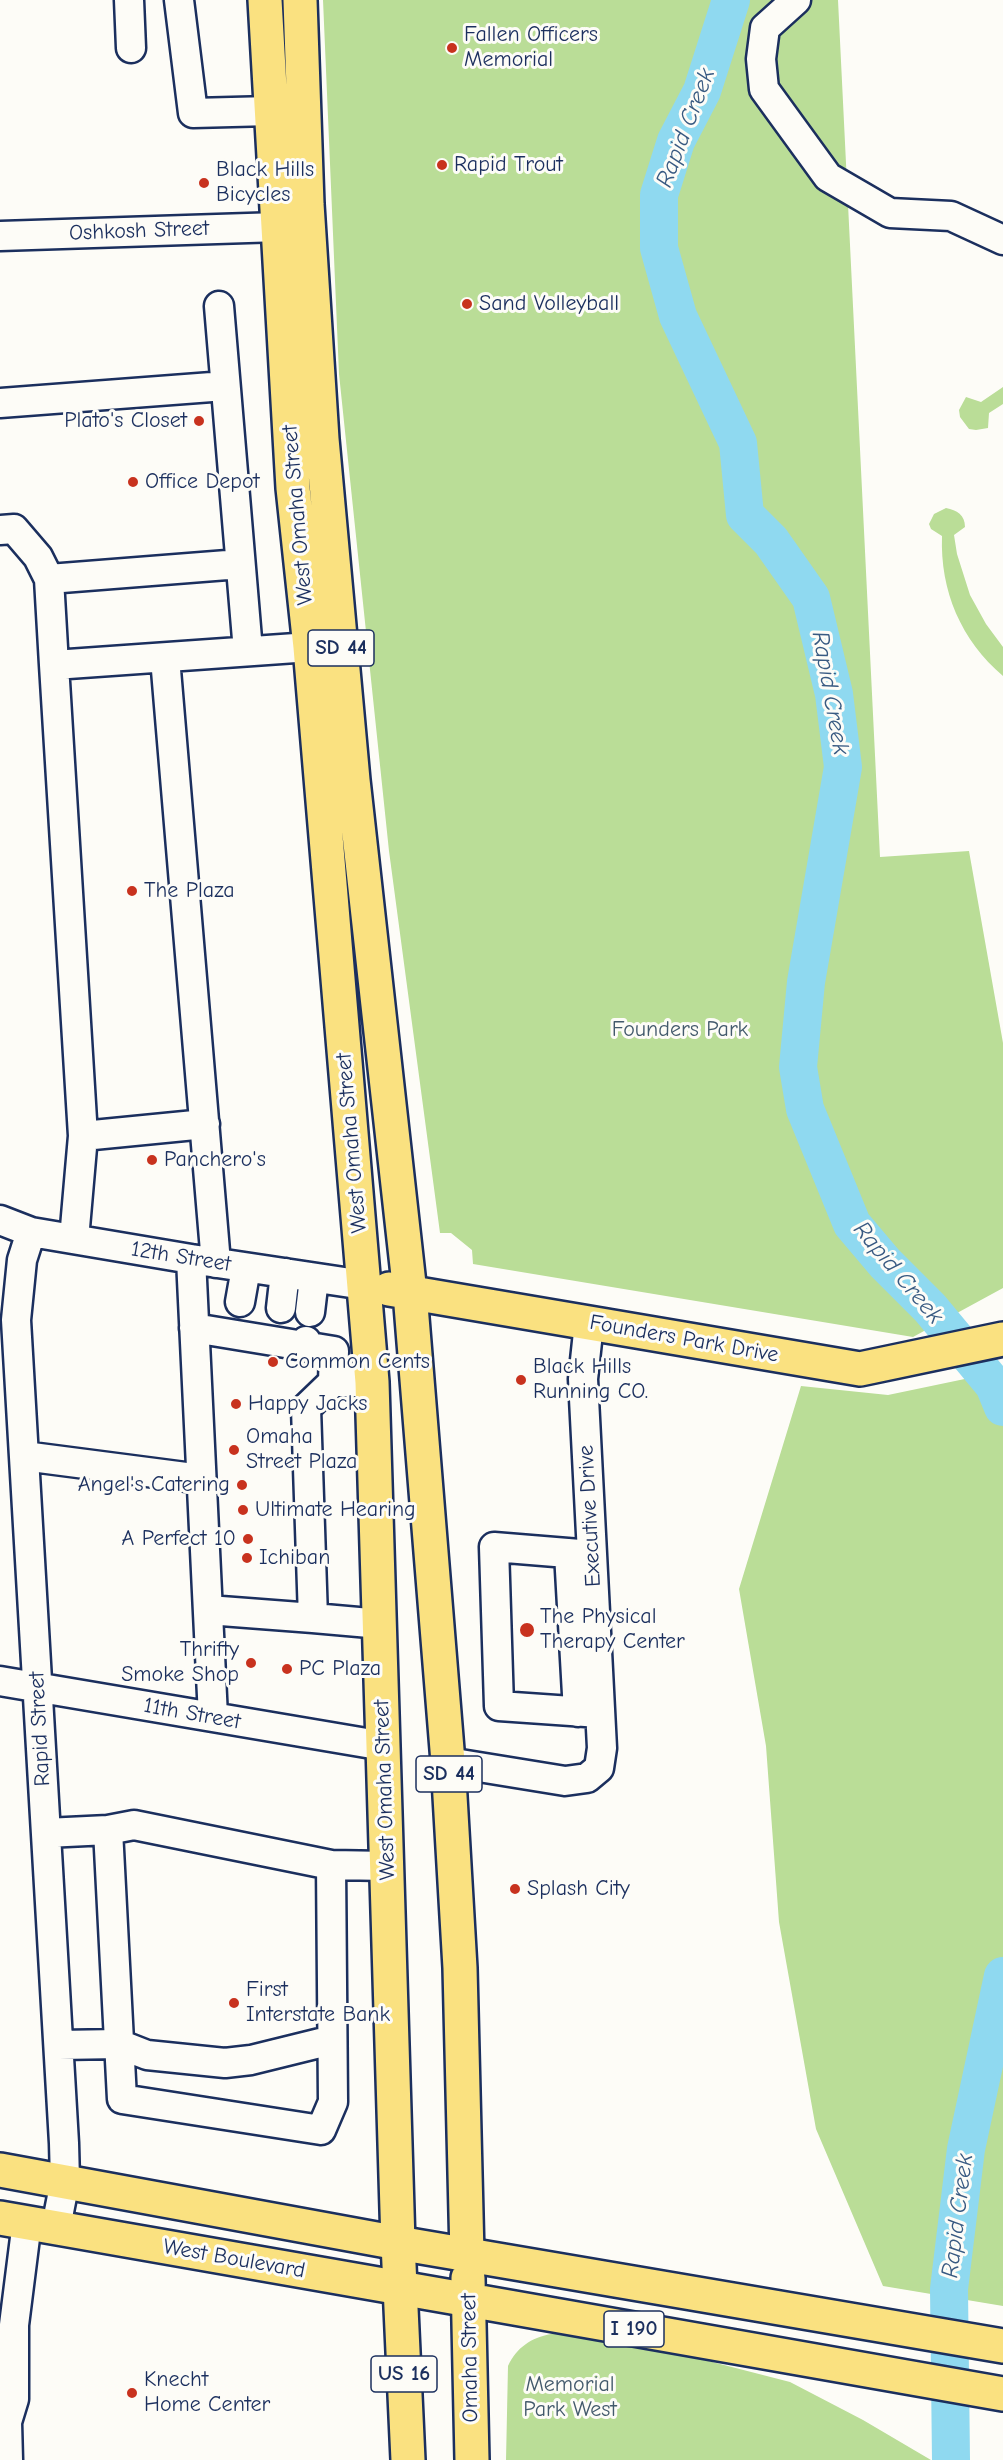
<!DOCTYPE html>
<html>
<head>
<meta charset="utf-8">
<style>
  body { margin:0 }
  canvas { display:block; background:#fdfcf7 }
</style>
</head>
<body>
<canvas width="1003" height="2460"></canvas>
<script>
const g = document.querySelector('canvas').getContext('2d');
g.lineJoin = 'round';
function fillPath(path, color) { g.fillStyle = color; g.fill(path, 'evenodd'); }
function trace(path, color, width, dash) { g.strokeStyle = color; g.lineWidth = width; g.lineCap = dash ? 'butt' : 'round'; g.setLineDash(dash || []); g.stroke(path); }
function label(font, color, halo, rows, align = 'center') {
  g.font = font + ' "Comic Neue",sans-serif'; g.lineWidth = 6; g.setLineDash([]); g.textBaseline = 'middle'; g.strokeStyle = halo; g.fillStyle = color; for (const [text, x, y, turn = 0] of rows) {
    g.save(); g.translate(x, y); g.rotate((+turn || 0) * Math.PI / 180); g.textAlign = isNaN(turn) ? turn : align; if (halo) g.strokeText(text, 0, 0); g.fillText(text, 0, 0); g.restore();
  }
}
const green = new Path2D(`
  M323 0H838L880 857 969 851 1003 1043V1288L913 1337 473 1264 472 1250 451 1233H440L389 851 339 374Z
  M1003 387V404L989 413 988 428 976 430 969 429 960 417 959 410 966 397 981 402Z
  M946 508C957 510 965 515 965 527L954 535 957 554 970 595 986 624 1003 647V676C961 640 940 591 942 536L931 529 929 524 934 514Z
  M1003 1371V2306L883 2286 816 2129 779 1922 766 1746 739 1589 801 1386 888 1395Z
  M551 2334H567L658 2348 790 2382 863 2420 931 2460H506L508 2366C517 2347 531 2338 551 2334Z`);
const river = new Path2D(`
  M731 0 702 91 676 141 659 195V248L678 316 738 443 745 515 771 541 811 598 834 694 843 767 806 982 798 1067 805 1109 852 1224 885 1263 930 1308 994 1385 1003 1407
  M951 2460 949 2289 966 2149 1003 1976`);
const minor = new Path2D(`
  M129 0 131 48
  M179 0 193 113 271 111
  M796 0 765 28 761 59 764 89 828 177 890 213 951 216 1003 240
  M0 236 279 227
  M219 306 248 651
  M0 403 225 386
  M0 530 14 529 38 557 49 579
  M165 658 216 1263
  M54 665 49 579 240 564
  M83 1136 205 1124
  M0 1220 31 1232 191 1259 364 1285
  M31 1232 22 1260 16 1320 64 2143 65 2181 56 2227
  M74 1239 83 1136 54 665 310 647
  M191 1259 213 1717
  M240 1302 246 1268
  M281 1308 285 1273
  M310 1312 314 1278
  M194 1328 334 1351 333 1382H372
  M306 1341V1347L334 1351 333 1382 306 1408 313 1618 381 1624
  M24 1456 201 1479
  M569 1553 578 1712
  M592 1555 494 1547 499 1706 600 1713
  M208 1610 313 1618
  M0 1681 384 1746
  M448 1762 565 1781 587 1778 599 1768 602 1748 583 1379 589 1323
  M46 1833 108 1830
  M331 1865 134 1825 108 1830 122 2099 321 2130 333 2102 331 1865 388 1866
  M59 2045 119 2044 147 2055 225 2063 251 2060 332 2040
  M8 2460 7 2422 14 2399V2325L27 2222`);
const major = new Path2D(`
  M300 0 307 204 322 439 353 780 410 1293 448 1762 460 1968 467 2255
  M389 1289 860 1369 1003 1339
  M0 2170 398 2243 372 1382 310 647 293 488 265 0
  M0 2218 469 2300`);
const highway = new Path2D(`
  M468 2278 472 2460
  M469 2300 1003 2394
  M408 2460 398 2243 1003 2346`);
const markers = [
  [452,48,6,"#c8321e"],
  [442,165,6,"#c8321e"],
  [204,183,6,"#c8321e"],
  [467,304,6,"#c8321e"],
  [199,421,6,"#c8321e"],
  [133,482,6,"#c8321e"],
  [132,891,6,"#c8321e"],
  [152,1160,6,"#c8321e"],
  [273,1362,6,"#c8321e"],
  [521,1380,6,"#c8321e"],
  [236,1404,6,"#c8321e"],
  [234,1450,6,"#c8321e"],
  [242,1485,6,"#c8321e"],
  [243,1510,6,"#c8321e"],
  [248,1539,6,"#c8321e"],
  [247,1558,6,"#c8321e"],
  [527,1630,8,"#c8321e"],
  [251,1663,6,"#c8321e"],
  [287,1669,6,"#c8321e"],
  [515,1889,6,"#c8321e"],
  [234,2003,6,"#c8321e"],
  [132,2393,6,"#c8321e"]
];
const shields = [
  [341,648,66],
  [449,1774,66],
  [634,2329,60],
  [404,2374,66]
];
const shieldNames = [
  ["SD 44",341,648],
  ["SD 44",449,1774],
  ["I 190",634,2329],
  ["US 16",404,2374]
];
const poiNames = [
  ["Fallen Officers",464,35],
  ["Memorial",464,60],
  ["Rapid Trout",454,165],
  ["Black Hills",216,170],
  ["Bicycles",216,195],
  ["Sand Volleyball",479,304],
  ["Plato's Closet",187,421,"right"],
  ["Office Depot",145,482],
  ["The Plaza",144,891],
  ["Panchero's",164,1160],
  ["Common Cents",285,1362],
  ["Black Hills",533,1367],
  ["Running CO.",533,1392],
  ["Happy Jacks",248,1404],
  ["Omaha",246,1437],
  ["Street Plaza",246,1462],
  ["Angel's Catering",230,1485,"right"],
  ["Ultimate Hearing",255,1510],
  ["A Perfect 10",236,1539,"right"],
  ["Ichiban",259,1558],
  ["The Physical",540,1617],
  ["Therapy Center",540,1642],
  ["Thrifty",239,1650,"right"],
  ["Smoke Shop",239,1675,"right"],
  ["PC Plaza",299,1669],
  ["Splash City",527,1889],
  ["First",246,1990],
  ["Interstate Bank",246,2015],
  ["Knecht",144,2380],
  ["Home Center",144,2405]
];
const streetNames = [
  ["Oshkosh Street",139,231,-2],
  ["West Omaha Street",298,515,-95],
  ["West Omaha Street",352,1143,-95],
  ["12th Street",181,1257,9],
  ["Founders Park Drive",684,1339,10],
  ["Executive Drive",590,1516,-93],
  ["11th Street",192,1714,10],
  ["Rapid Street",40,1729,-93],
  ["West Omaha Street",385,1790,-92],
  ["West Boulevard",234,2259,10],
  ["Omaha Street",470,2358,-91]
];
const parkNames = [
  ["Founders Park",680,1030],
  ["Memorial",570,2385],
  ["Park West",570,2410]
];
const waterNames = [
  ["Rapid Creek",686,128,-69],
  ["Rapid Creek",830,693,80],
  ["Rapid Creek",898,1273,50],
  ["Rapid Creek",958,2216,-83]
];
fillPath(green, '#badd97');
trace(river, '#8fd9f0', 38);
trace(minor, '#1b2f5e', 33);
trace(major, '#1b2f5e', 38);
trace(highway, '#1b2f5e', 38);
trace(minor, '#fdfcf7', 28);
trace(major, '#fae180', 33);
trace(highway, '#fae180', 33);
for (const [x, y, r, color] of markers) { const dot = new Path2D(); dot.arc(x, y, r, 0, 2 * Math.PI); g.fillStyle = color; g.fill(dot); trace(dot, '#fdfcf7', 2); }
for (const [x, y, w] of shields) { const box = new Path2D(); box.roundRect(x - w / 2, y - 18, w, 36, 4.5); g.fillStyle = '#fdfcf7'; g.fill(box); trace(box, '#1b2f5e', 1.5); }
label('bold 21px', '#1b2f5e', null, shieldNames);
label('22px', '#1b2f5e', '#fdfcf7', poiNames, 'left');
label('22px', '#1b2f5e', '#fdfcf7', streetNames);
label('22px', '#435a6c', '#fdfcf7', parkNames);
label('italic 24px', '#385a82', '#fdfcf7', waterNames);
</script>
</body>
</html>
